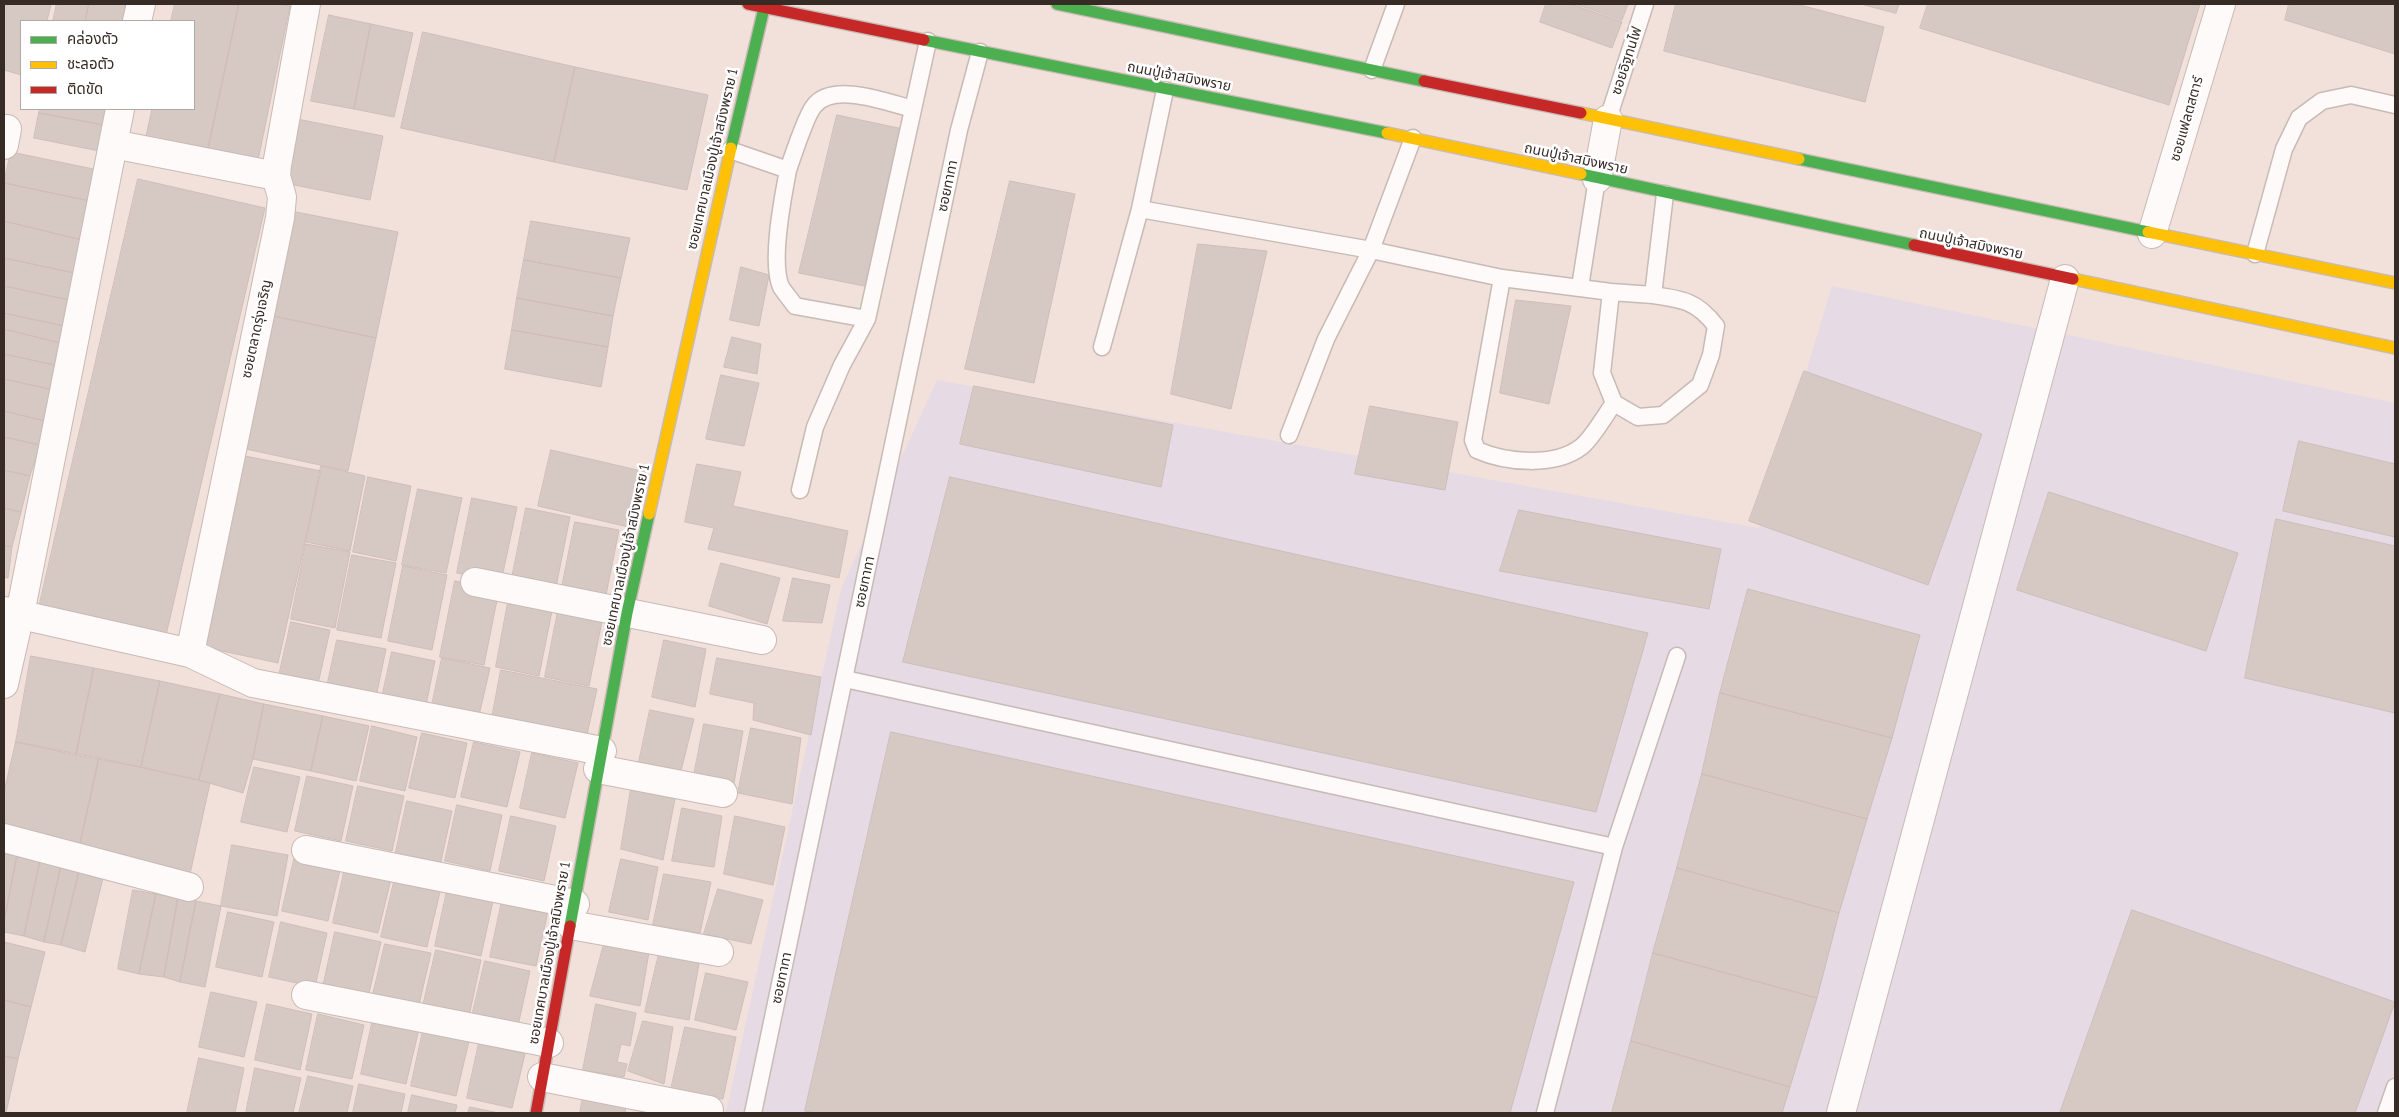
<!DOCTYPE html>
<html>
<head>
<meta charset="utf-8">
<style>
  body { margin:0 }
  #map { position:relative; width:2399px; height:1117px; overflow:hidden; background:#f2e0da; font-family:"PT Sans Narrow","Noto Sans Thai",sans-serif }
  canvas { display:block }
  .frame { position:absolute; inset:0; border:5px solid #372b26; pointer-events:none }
  .legend { position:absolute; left:20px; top:20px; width:175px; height:90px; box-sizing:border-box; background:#fff; border:1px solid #afaaa8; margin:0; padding:6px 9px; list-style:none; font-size:15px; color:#372b26 }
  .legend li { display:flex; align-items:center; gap:10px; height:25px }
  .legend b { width:25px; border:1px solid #afaaa8 }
</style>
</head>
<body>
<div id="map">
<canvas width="2399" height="1117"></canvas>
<div class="frame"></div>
<ul class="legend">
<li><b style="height:6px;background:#4caf50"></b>คล่องตัว</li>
<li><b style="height:6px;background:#ffc107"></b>ชะลอตัว</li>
<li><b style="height:6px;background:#c62828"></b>ติดขัด</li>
</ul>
</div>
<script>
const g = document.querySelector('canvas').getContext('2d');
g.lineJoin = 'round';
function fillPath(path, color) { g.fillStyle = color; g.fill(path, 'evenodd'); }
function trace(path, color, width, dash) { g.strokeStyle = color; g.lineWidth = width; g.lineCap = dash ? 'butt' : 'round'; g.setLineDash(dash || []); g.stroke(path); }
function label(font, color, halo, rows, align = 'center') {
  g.font = font + ' "PT Sans Narrow","Noto Sans Thai",sans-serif'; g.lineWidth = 5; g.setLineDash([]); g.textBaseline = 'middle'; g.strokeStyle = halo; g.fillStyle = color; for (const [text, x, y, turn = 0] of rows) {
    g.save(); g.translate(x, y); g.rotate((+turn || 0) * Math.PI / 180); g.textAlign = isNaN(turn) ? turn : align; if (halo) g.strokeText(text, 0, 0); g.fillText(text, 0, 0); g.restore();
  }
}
const industrial = new Path2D(`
  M1832 286 2395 403V1113H726L841 589 937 380 1759 528Z`);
const building = new Path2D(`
  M4 4H51L47 21H21V75L4 70Z
  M57 4H89L85 21H53Z
  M89 4H134L130 21H85Z
  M175 4H239L207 154 145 141 152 109H194V21H171Z
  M239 4H278L290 6 257 165 207 154Z
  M1546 4H1571L1622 22 1612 48 1540 22Z
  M1576 4H1628L1622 20Z
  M1676 4H1796L1884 27 1865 102 1664 51Z
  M1861 4H1899L1896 13Z
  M1928 4H2200L2169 105 1920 28Z
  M2289 4H2395V54L2285 20Z
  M329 15 371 24 354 109 311 101Z
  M371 24 413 33 394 117 354 109Z
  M423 32 575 67 554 162 401 128Z
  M575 67 708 95 687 190 554 162Z
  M40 109H106L104 125 39 113Z
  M39 113 104 125 99 151 34 138Z
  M837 115 903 129 869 287 799 273Z
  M297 119 383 136 370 200 284 183Z
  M11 152 103 171 95 202 4 183Z
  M138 179 265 208 164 644 37 616Z
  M1010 181 1075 194 1034 383 965 369Z
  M4 183 95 202 86 241 4 221Z
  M291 211 398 232 376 338 269 315Z
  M4 221 86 241 79 274 4 258Z
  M531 221 630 238 621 278 524 260Z
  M1198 244 1267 251 1231 409 1171 394Z
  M4 258 79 274 74 301 4 286Z
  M524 260 621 278 613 316 517 298Z
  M741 267 769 275 759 326 730 320Z
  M4 286 74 301 68 327 4 313Z
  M517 298 613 316 608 347 512 330Z
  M1516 300 1571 306 1549 404 1500 393Z
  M4 313 68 327 64 344 4 329Z
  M269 315 376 338 348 471 241 448Z
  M4 329 64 344 59 366 4 354Z
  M512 330 608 347 601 387 505 369Z
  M732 337 761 344 757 374 724 367Z
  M4 354 59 366 54 390 4 379Z
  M1804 371 1982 434 1928 585 1749 521Z
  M721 375 759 383 744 446 706 439Z
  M4 379 54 390 45 421 4 411Z
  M974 386 1173 425 1161 487 960 444Z
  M1370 406 1458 422 1445 490 1355 474Z
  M4 411 45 421 40 445 4 437Z
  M4 437 40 445 30 476 4 470Z
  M2299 441 2395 464V537L2283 511Z
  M551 450 646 472 633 528 538 506Z
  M240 455 321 471 278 663 199 646Z
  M697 464 741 472 733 506 848 531 839 578 708 549 714 528 685 522Z
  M321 466 365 476 350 551 306 542Z
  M4 470 30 476 21 512 4 508Z
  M368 477 411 486 396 561 353 552Z
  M950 477 1648 633 1596 812 903 662Z
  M418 489 462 498 446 573 402 565Z
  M2049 492 2238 553 2206 651 2017 590Z
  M472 498 517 507 501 582 457 573Z
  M4 508 21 512 12 547 4 545Z
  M526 508 570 517 555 592 511 583Z
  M1519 510 1721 549 1709 609 1500 571Z
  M2276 519 2395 546V713L2245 678Z
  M575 522 619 530 604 605 560 597Z
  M306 544 350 552 335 628 291 619Z
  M4 545 12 547 8 578 4 577Z
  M352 555 396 563 381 638 337 630Z
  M721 563 780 578 767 624 709 606Z
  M403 566 447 575 432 650 388 641Z
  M793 578 830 585 822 623 783 621Z
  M455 581 499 590 484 665 440 657Z
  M1748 589 1920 635 1892 738 1720 693Z
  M509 597 554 601 539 676 496 667Z
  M559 606 604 611 589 686 545 677Z
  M291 622 330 630 318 684 279 676Z
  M337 640 386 649 376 697 327 687Z
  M664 640 706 649 695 707 652 697Z
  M392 652 435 661 425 710 381 702Z
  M31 656 94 668 76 755 16 742Z
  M442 658 490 668 478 720 431 710Z
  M717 658 821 677 811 735 753 720 754 703 710 694Z
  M94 668 160 681 141 767 76 755Z
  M501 670 597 689 587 735 492 718Z
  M160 681 220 694 199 780 141 767Z
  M1720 693 1892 738 1867 819 1702 774Z
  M220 694 264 704 253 759 243 793 199 780Z
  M264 704 323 716 311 771 253 759Z
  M650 710 694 719 681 771 639 762Z
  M323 716 369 726 356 781 311 771Z
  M704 724 743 731 734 783 694 775Z
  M372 726 417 737 405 791 360 781Z
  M751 728 801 738 792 804 738 793Z
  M891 732 1574 882 1510 1113H816L805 1111Z
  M422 733 467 743 455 798 409 788Z
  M16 742 99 758 79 849 4 831V792Z
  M474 742 520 752 507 807 461 797Z
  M532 753 578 763 565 818 520 808Z
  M99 758 210 783 190 874 79 849Z
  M254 767 300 777 287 832 241 822Z
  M1702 774 1867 819 1839 913 1677 868Z
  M307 776 353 786 341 841 295 831Z
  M358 786 404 796 392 851 346 841Z
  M631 789 675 799 663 860 621 849Z
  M407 801 452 811 440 866 395 856Z
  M457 805 502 815 490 871 445 861Z
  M682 808 722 816 714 867 672 861Z
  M511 816 556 826 544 881 499 871Z
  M735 816 785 827 773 885 724 874Z
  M232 845 288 855 277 916 221 906Z
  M4 853 17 856 4 922Z
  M17 856 40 861 24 936 4 932V922Z
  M295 856 341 866 328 921 282 911Z
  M621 859 658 867 648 920 609 912Z
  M40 861 61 866 44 942 24 936Z
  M61 866 79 872 61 945 44 942Z
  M345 868 391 879 378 933 333 923Z
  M1677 868 1839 913 1817 998 1653 953Z
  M79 872 103 878 85 952 61 945Z
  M664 874 711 882 700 933 653 925Z
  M394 882 440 892 427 947 381 937Z
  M718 889 763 900 751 944 704 934Z
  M133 890 156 894 139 974 118 969Z
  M447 891 493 901 481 956 435 946Z
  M156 894 178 898 164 977 139 974Z
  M178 898 196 901 180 982 164 977Z
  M196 901 221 906 205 987 180 982Z
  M502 901 548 911 536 966 490 957Z
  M2132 910 2395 1002 2355 1113H2060Z
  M228 912 274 922 262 977 216 967Z
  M281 922 327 933 315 987 269 977Z
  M335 932 381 942 368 997 323 987Z
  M4 942 45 952 31 1007 4 1000Z
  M385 944 431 953 418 1009 372 999Z
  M604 944 649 952 640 1006 590 996Z
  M436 950 481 960 469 1016 423 1006Z
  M660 950 700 958 689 1020 645 1012Z
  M1653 953 1817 998 1790 1087 1631 1041Z
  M485 961 530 971 518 1026 472 1016Z
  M706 973 748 982 736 1030 695 1020Z
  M211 992 257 1002 244 1057 199 1047Z
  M4 1000 31 1007 18 1059 4 1056Z
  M267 1004 312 1014 300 1070 255 1060Z
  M596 1004 636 1013 630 1046 621 1044 617 1062 627 1064 624 1077 583 1070Z
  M318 1014 364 1025 352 1079 306 1070Z
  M373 1019 419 1029 406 1084 361 1074Z
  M643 1021 673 1027 664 1084 628 1071Z
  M685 1027 736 1037 723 1099 670 1094Z
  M423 1031 469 1041 456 1096 411 1086Z
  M1631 1041 1790 1087 1782 1113H1612Z
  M479 1043 525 1054 512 1108 467 1098Z
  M4 1056 18 1059 6 1113 4 1112Z
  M199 1058 244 1068 235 1113H187Z
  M255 1068 301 1078 293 1113H246Z
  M308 1076 353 1086 347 1113H299Z
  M359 1084 405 1094 401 1113H353Z
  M584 1092 627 1103 625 1113H580Z
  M412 1095 457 1105 455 1113H408Z
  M470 1107 499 1113H468Z`);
const lane = new Path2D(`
  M1372 70 1396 4
  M1608 119 1645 4
  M730 150 788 170C783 197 770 262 781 287 785 293 791 300 795 306L867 319
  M788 170C793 156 806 115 814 106 833 81 889 103 913 109
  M1140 209 1165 90
  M2255 254 2284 149 2299 118 2322 101 2351 95 2395 105
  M1502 278 1473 440 1477 450C1506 463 1555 467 1581 447 1591 440 1606 414 1614 403
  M1580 287 1597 179
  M1653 295C1682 299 1697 301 1716 326L1711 355 1700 385 1663 415 1638 417 1614 403 1602 373 1611 292 1653 295 1665 194
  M1102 347 1140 209 1371 250 1502 278 1611 292
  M1289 435 1326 339 1371 250 1413 138
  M800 490 815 427 842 365 867 319 928 41
  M845 679 1614 847
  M753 1113 959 130 980 52
  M1545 1113 1614 847 1677 656
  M2386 1113 2395 1087`);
const street = new Path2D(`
  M137 21 141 4
  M113 144 276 176
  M4 145 7 129
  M1597 179 1608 119
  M2152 234 2221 4
  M475 582 762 640
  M4 611 190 653 253 683 602 751
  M190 653 280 218 282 197 276 176 277 165 306 4
  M4 684 20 614 120 109
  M598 769 723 793
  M4 838 189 887
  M306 850 575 904
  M571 925 719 952
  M306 995 549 1043
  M542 1077 709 1110
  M1841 1113 2065 279`);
const fast = new Path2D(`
  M1057 4 1424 81
  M924 40 1387 133
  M731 148 765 4
  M1799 159 2148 232
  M1581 174 1914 245
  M570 926 627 613 649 514`);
const slow = new Path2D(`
  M1581 113 1799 159
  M1387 133 1581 174
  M2148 232 2395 283
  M2073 279 2395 348
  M649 514 731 148`);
const jam = new Path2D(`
  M748 4 924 40
  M1424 81 1581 113
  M1914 245 2073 279
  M536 1113 570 926`);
const streetNames = [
  ["ซอยอิฐทนไฟ",1627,61,-72],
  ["ถนนปู่เจ้าสมิงพราย",1179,77,11],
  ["ซอยแฟลตสตาร์",2187,119,-74],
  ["ซอยเทศบาลเมืองปู่เจ้าสมิงพราย 1",713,159,-77],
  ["ถนนปู่เจ้าสมิงพราย",1576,159,12],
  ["ซอยทาทา",948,186,-78],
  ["ถนนปู่เจ้าสมิงพราย",1971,244,12],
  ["ซอยตลาดรุ่งเจริญ",257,329,-78],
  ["ซอยเทศบาลเมืองปู่เจ้าสมิงพราย 1",626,555,-78],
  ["ซอยทาทา",865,582,-78],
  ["ซอยเทศบาลเมืองปู่เจ้าสมิงพราย 1",550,953,-80],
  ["ซอยทาทา",782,978,-78]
];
fillPath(industrial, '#e6dae4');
fillPath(building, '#d6c8c3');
trace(building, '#cdbeba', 1);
trace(lane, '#c8bab5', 19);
trace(street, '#c8bab5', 30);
trace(fast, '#c8bab5', 14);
trace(slow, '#c8bab5', 14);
trace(jam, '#c8bab5', 14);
trace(lane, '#fdfaf9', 16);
trace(street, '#fdfaf9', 28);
trace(fast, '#4caf50', 11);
trace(slow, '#ffc107', 11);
trace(jam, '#c62828', 11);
label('14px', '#372b26', '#fff', streetNames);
</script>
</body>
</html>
